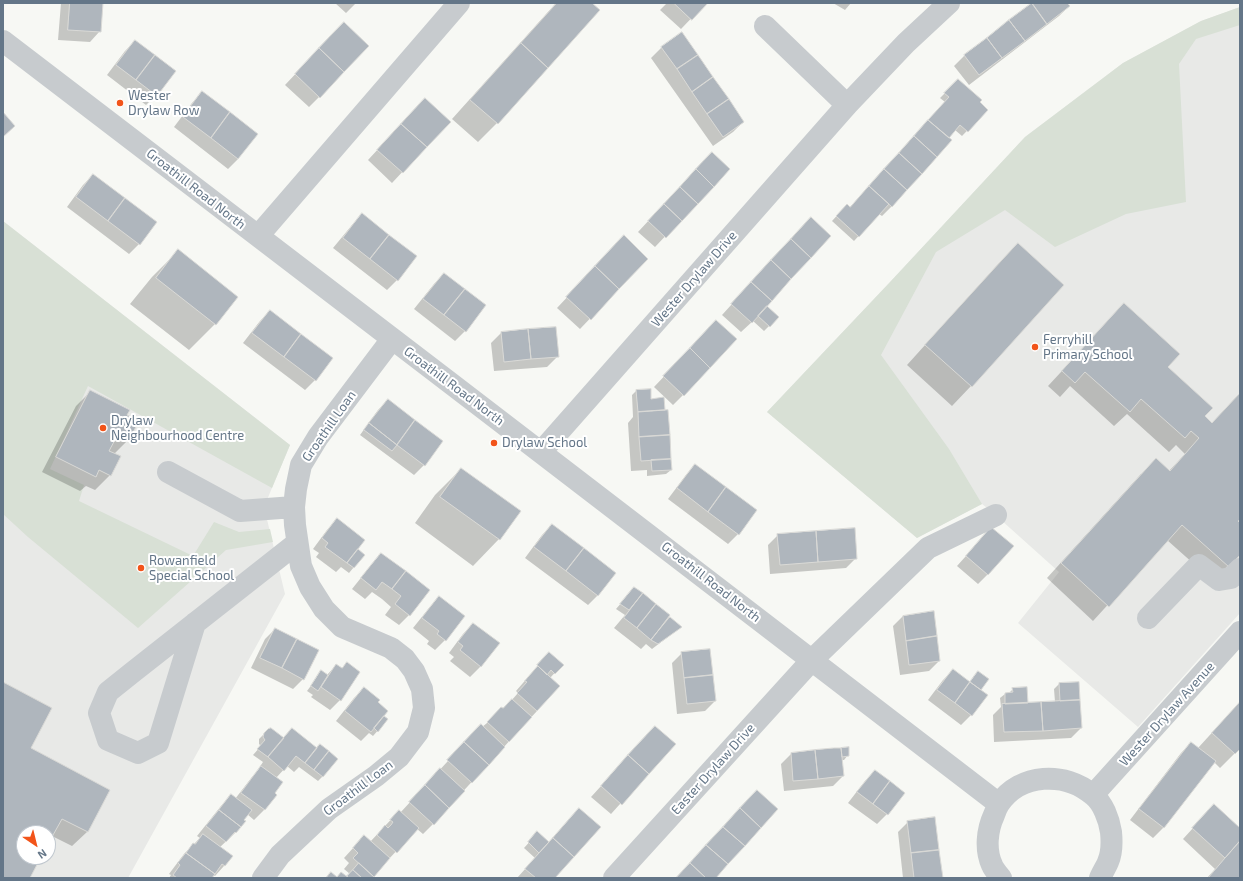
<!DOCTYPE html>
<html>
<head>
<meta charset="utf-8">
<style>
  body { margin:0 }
  #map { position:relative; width:1243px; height:881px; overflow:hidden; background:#f7f8f4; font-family:"Exo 2",sans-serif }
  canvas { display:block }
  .frame { position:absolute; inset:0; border:4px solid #647688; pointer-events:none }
  .north { position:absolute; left:16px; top:825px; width:40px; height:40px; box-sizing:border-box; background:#fff; border:1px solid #c1c8cf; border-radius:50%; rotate:145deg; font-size:11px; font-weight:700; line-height:16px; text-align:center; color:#647688 }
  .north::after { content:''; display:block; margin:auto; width:14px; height:18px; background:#f2541a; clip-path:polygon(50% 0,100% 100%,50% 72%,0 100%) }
</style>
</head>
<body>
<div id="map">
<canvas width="1243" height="881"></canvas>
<div class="frame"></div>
<div class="north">N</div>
</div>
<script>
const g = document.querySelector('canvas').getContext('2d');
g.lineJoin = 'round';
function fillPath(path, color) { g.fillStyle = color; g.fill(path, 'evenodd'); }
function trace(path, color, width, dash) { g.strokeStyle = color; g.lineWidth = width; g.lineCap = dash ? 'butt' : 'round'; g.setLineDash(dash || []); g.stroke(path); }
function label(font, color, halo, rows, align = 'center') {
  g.font = font + ' "Exo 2",sans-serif'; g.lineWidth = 4; g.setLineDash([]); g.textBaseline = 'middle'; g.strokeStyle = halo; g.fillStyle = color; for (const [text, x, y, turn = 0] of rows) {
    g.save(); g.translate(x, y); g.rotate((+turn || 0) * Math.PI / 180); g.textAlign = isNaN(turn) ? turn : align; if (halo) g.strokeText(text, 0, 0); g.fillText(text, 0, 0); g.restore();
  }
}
const built = new Path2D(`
  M1240 7V613L1138 727 1018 623 1059 572 991 511 982 504 917 538 767 412 891 281 1025 137 1123 63 1201 21Z
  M3 221 290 445 264 507 285 594 128 878H3ZM24 833H48V857H24Z`);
const green = new Path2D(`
  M1240 7V25L1196 39 1179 64 1186 202 1126 214 1055 247 1005 210 936 252 881 355 949 449 982 504 917 538 767 412 891 281 1025 137 1123 63 1201 21Z
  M3 221 290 445 272 488 88 386 50 469 84 485 79 501 193 556 214 522 239 532 270 529 273 542 226 550 138 628 28 537 3 514Z`);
const shadow = new Path2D(`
  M61 3H102L100 31 90 42 58 40Z
  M335 3H356L346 13Z
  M556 3H590L598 10 497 123 478 142 452 119Z
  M667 3H706L681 29 660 10Z
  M833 3H851L845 10Z
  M1033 3H1066L1069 6 1059 16 969 85 954 66 964 56Z
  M334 33 319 97 309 107 285 85Z
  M682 34 743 122 733 132 713 146 651 58 661 48Z
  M135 41 156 95 146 105 107 75 125 51Z
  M953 85 978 102 987 110 962 136 955 130 892 206 882 216 879 214 854 241 832 221 842 210 850 208 945 102 940 98Z
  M202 93 238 159 228 169 174 127 192 103Z
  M415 109 449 122 392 183 368 160Z
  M702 163 729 169 655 247 638 232Z
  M93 175 139 244 129 254 67 207 83 185Z
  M362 215 397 280 387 290 333 248 352 225Z
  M801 228 766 306 778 317 764 331 753 321 741 332 722 315Z
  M1018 244 1063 285 971 386 952 406 907 365 999 263Z
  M614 247 647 259 580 329 557 308Z
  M178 251 215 324 189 350 130 304 152 277Z
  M444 274 484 306 465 331 455 341 414 309 434 284Z
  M1124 304 1167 368 1203 416 1211 424 1240 393V518L1237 522 1240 524V553L1213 581 1167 540 1093 621 1047 578 1141 474 1169 471 1185 454 1176 445 1169 452 1127 414 1114 426 1070 386 1060 397 1048 386Z
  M270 311 315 380 305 390 243 343 260 321Z
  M707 331 683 395 673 405 654 387Z
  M501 333 557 357 547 367 494 371 491 343Z
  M637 390 650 400 663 399 671 470 666 474 647 476V470L631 471 628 423 633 417 632 395Z
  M91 391 126 416 127 441 114 454 119 457 110 475 95 490 86 486 80 491 42 472 76 406Z
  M388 400 424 465 414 475 360 435 378 410Z
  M696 465 738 534 728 544 668 499 686 475Z
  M461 469 519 511 499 539 473 566 415 523 435 495Z
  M337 520 353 554 364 555 349 573 341 567 336 572 316 557 319 553 313 549 327 530Z
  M552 525 598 595 588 605 525 558 542 535Z
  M991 528 988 574 978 584 957 566Z
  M778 535 856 558 846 568 770 574 768 545Z
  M382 554 429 590 409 615 399 625 385 615 391 607 382 599 372 592 365 599 352 589 372 564Z
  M634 588 669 616 668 617 681 627 652 649 646 644 641 649 614 628 625 615 616 609Z
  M439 598 445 640 435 650 427 644 429 641 413 628 429 608Z
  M903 616 939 661 929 671 900 675 893 626Z
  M473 624 498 643 480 667 470 677 450 661 454 657 449 653 463 634Z
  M275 629 303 679 293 689 251 668 265 639Z
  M549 653 562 665 550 678 537 711 433 824 423 834 417 829 372 877 374 878H336H347L350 874 344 869 349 863 344 858 354 847 370 842 399 811 400 813 471 736 503 710 518 693 516 691Z
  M682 653 715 701 705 711 677 714 672 663Z
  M336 665 340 700 330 710 311 697 313 695 307 691 322 671 327 675Z
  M953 670 979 690 971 715 961 725 928 700 943 680Z
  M3 683 30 749 109 791 87 832 72 846 52 836 48 842V833H24V857H40L29 878H3Z
  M1078 683 1081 728 1071 738 994 742 993 715 1001 707 1000 698 1005 694H1008L1013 689 1027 704 1055 702 1054 689 1059 684Z
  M364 689 377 703 383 716 387 720 373 736 369 733 361 741 336 721 354 698Z
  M1240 702V747L1235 753 1220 768 1214 762 1163 828 1153 838 1130 820 1181 753 1191 743 1198 748Z
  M655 727 674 744 611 814 591 797Z
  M292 729 316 749 337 759 322 777 318 781 299 767 294 772 287 766 276 778 273 793 275 795 264 810 254 820 247 814 243 820 244 821 235 833 219 848 232 857 215 876 213 875 211 878H169L171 875 169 874 184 854 200 838 197 836 221 806 231 796 235 799 252 777 260 769 259 768 263 762 253 755 261 746 259 744V739L268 730 283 738Z
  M848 748V755L844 760H841L843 776 833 786 784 791 781 764 791 754Z
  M875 771 887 814 877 824 848 803 865 781Z
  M1204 816 1240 829V878H1207L1215 869 1183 839Z
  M570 819 554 878H517L535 858 524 848 533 838 537 833 548 843Z
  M908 822 942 878H903L898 832Z`);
const building = new Path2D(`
  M70 3H103L101 32 68 30Z
  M557 3H592L600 10 548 68 521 43Z
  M674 3H708L692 20Z
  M1032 3 1047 24 1025 41 1009 20Z
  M1032 3H1067L1070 6 1047 24Z
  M1009 20 1025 41 1002 58 987 38Z
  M344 22 369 46 344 72 319 48Z
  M682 32 698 55 677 69 661 47Z
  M987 38 1002 58 979 75 964 55Z
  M135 40 155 55 136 80 116 65Z
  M521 43 548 68 498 124 470 100Z
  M319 48 344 72 320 98 295 74Z
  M155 55 176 71 157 96 136 80Z
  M698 55 713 77 692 92 677 69Z
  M713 77 729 99 707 114 692 92Z
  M958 79 982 100 980 102 988 110 968 132 960 125 949 138 928 120 949 97 944 93Z
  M202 91 230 112 211 138 183 117Z
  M425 98 451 122 427 147 401 124Z
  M729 99 744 122 723 137 707 114Z
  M3 112 15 126 3 137Z
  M230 112 258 134 238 159 211 138Z
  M928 120 952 140 937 157 914 136Z
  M401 124 427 147 403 173 377 150Z
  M914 136 937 157 922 174 899 153Z
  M712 152 730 169 714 187 696 169Z
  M899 153 922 174 907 190 884 169Z
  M696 169 714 187 698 204 680 187Z
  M884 169 907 190 892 207 869 186Z
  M93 174 125 198 108 221 76 197Z
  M869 186 889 204 859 237 836 216 847 204 850 207Z
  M680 187 698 204 682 221 664 204Z
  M125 198 157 222 140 245 108 221Z
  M664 204 682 221 666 238 648 221Z
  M362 213 389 235 370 259 343 238Z
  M811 217 831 236 811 258 791 239Z
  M389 235 417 256 398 281 370 259Z
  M624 235 648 259 619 289 595 266Z
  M791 239 811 258 791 279 771 260Z
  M1018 243 1064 285 972 387 925 345Z
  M178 249 238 297 216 325 156 278Z
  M771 260 791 279 772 301 751 282Z
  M595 266 619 289 591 320 566 297Z
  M444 273 465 289 444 315 423 299Z
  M751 282 772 301 752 323 731 304Z
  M465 289 486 305 466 332 444 315Z
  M1124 303 1180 354 1168 367 1213 408 1205 416 1212 423 1240 393V520L1238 521 1240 523V555L1229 567 1182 525 1109 607 1061 563 1156 458 1170 471 1199 438 1191 431 1185 438 1141 399 1130 412 1085 372 1075 383 1062 371Z
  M767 306 779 317 770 327 758 316Z
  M270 310 301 334 284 357 252 333Z
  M716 320 737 339 710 368 690 348Z
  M556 327 559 357 531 359 528 329Z
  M528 329 531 359 504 362 501 332Z
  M301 334 333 358 316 381 284 357Z
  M690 348 710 368 684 396 663 376Z
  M651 389V399L664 397 665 410 638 412 636 390Z
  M90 390 130 410 127 415 139 421 128 442 117 436 109 451 121 456 111 476 99 470 96 477 56 457Z
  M388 399 415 420 397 445 369 423Z
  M668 410 670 435 639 437 638 412Z
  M415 420 443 441 425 466 397 445Z
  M369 423 397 445 392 451 364 430Z
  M670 435 671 459 641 461 639 437Z
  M671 459 672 470 652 471 651 460Z
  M695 464 726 487 708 512 677 488Z
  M461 468 521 511 500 540 440 497Z
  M726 487 757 510 739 535 708 512Z
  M337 518 365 540 347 563 325 547 328 543 322 538Z
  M552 524 584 548 566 571 534 547Z
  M991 527 1014 546 988 575 966 556Z
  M855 528 857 559 818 562 816 531Z
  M816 531 818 562 780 565 777 534Z
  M584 548 616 573 598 596 566 571Z
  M358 549 365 555 354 568 347 563Z
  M381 553 406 571 392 589 382 582 376 590 361 578Z
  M406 571 430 590 410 616 395 604 401 596 392 589Z
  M634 587 643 593 629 610 620 604Z
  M643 593 656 604 637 628 624 618Z
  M439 596 465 616 446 641 437 634 439 631 422 618Z
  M656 604 670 615 651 640 637 628Z
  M934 611 937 636 906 641 903 616Z
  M670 617 682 627 658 644 651 640Z
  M473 623 500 643 481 667 460 650 463 646 458 642Z
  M275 628 297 639 282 668 260 658Z
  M937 636 940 661 909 665 906 641Z
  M297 639 319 650 304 680 282 668Z
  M710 649 713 675 684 678 681 652Z
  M549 652 564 665 555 674 551 670 547 675 537 665Z
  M347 662 360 672 341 701 321 687 336 664 342 668Z
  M538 666 560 686 537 711 517 693 527 682 525 681Z
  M953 669 970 682 955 703 937 690Z
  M321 670 328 675 318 691 311 686Z
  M978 671 989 679 981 690 970 682Z
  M713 675 716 701 687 704 684 678Z
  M3 682 52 708 31 748 110 790 88 832 62 819 48 844V833H24V857H41L30 878H3Z
  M970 682 988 695 972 716 955 703Z
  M1079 682 1080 700 1060 701 1059 683Z
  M364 687 380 700 378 702 388 711 371 732 345 711Z
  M1027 687 1028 703 1005 704V693L1013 692 1012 688Z
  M512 699 532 717 509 742 487 722 501 707 503 708Z
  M1080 700 1082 728 1043 731 1041 702Z
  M1041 702 1043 731 1004 732 1002 704Z
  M1240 702V749L1235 754 1212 733Z
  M384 716 388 719 378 732 374 728Z
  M481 724 505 747 489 765 464 742Z
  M655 726 676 744 649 774 628 755Z
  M271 728 284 738 268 757 257 749 265 740 263 737 264 733 268 729Z
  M292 728 317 748 305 763 296 756 284 771 268 757Z
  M464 742 489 765 472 783 447 760Z
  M1191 742 1216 761 1164 828 1139 809Z
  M320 744 329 751 314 770 305 763Z
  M849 747V756L842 757 841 748Z
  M834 748H841L844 776 818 779 815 750Z
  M815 750 818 779 793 781 791 753Z
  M329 751 338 759 323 777 314 770Z
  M628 755 649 774 622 805 601 786Z
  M261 766 283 782 275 793 277 795 265 810 241 793Z
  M440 768 465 791 449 808 425 785Z
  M875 770 890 781 873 804 857 792Z
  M890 781 905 793 888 815 873 804Z
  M425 785 449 808 434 825 409 802Z
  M757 790 778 809 761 828 740 808Z
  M231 794 252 810 244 820 246 821 241 827 219 810Z
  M1214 804 1240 828V841L1225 858 1192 828Z
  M579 808 601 827 574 857 553 838Z
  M740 808 761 828 745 846 723 827Z
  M219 810 241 827 236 833 235 832 226 842 206 826Z
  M399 810 419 828 397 853 377 835 385 825 388 828 391 825 393 822 390 820Z
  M935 817 939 850 911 853 907 821Z
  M723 827 745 846 728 864 706 845Z
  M537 831 549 842 539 853 528 842Z
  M203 834 233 856 225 866 222 864 215 874 186 853 193 843 195 844Z
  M364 835 390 858 374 877 353 858 358 853 353 848Z
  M553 838 574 857 555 878H536L525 869Z
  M1240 841V878H1208L1225 858Z
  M706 845 728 864 716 878H706L690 863Z
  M939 850 943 878H914L911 853Z
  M186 853 215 874 212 878H177L173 875 180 865 178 863Z
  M359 863 374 877 375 878H362L353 870Z
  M690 863 706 878H676Z
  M353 870 362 878H349L347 876Z
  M331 872 337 877 341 872 349 878H326Z`);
const minor = new Path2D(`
  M765 26 847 105
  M3 41C335 295 668 549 999 804
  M258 236 459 3
  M541 452 847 105 906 43 949 3
  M168 472 240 511 294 507
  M1148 618 1199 565 1219 580 1231 578 1240 569
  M195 623 158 743 138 753 108 740 99 713 108 692 133 672 297 543
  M1093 795 1240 632
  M263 878 280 855 329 809 376 776 399 757 418 732 424 708 422 689 414 671 405 659 391 648 342 627 324 609 310 587 301 566 295 525 294 507 296 489 301 465 318 437 392 339
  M614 878 812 660 928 548 996 515
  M1001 878C998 874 994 870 992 865 985 850 987 830 994 815 995 812 997 807 999 804 1020 773 1065 771 1093 795 1103 803 1109 819 1111 832 1112 842 1112 853 1108 862 1106 867 1102 873 1100 878`);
const markers = [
  [120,103,4,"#f2541a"],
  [1035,347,4,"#f2541a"],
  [103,428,4,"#f2541a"],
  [494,443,4,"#f2541a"],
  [141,568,4,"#f2541a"]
];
const poiNames = [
  ["Wester",128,96],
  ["Drylaw Row",128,111],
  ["Ferryhill",1043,340],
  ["Primary School",1043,355],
  ["Drylaw",111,421],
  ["Neighbourhood Centre",111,436],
  ["Drylaw School",502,443],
  ["Rowanfield",149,561],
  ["Special School",149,576]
];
const streetNames = [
  ["Groathill Road North",196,189,38],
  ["Wester Drylaw Drive",694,279,-49],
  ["Groathill Road North",454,386,37],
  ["Groathill Loan",329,426,-55],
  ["Groathill Road North",711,582,38],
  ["Wester Drylaw Avenue",1167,714,-48],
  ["Easter Drylaw Drive",713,769,-48],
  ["Groathill Loan",358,788,-37]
];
fillPath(built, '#e8e9e7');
fillPath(green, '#d8e0d5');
fillPath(shadow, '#0003');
fillPath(building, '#afb6bd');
trace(building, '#d9d9d6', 1);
trace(minor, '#c7cbce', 22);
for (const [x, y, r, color] of markers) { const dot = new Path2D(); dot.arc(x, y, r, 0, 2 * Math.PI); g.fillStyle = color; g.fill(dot); trace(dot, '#fff', 1.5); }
label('13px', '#647688', '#fff', poiNames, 'left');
label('13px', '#647688', '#fff', streetNames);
</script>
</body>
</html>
